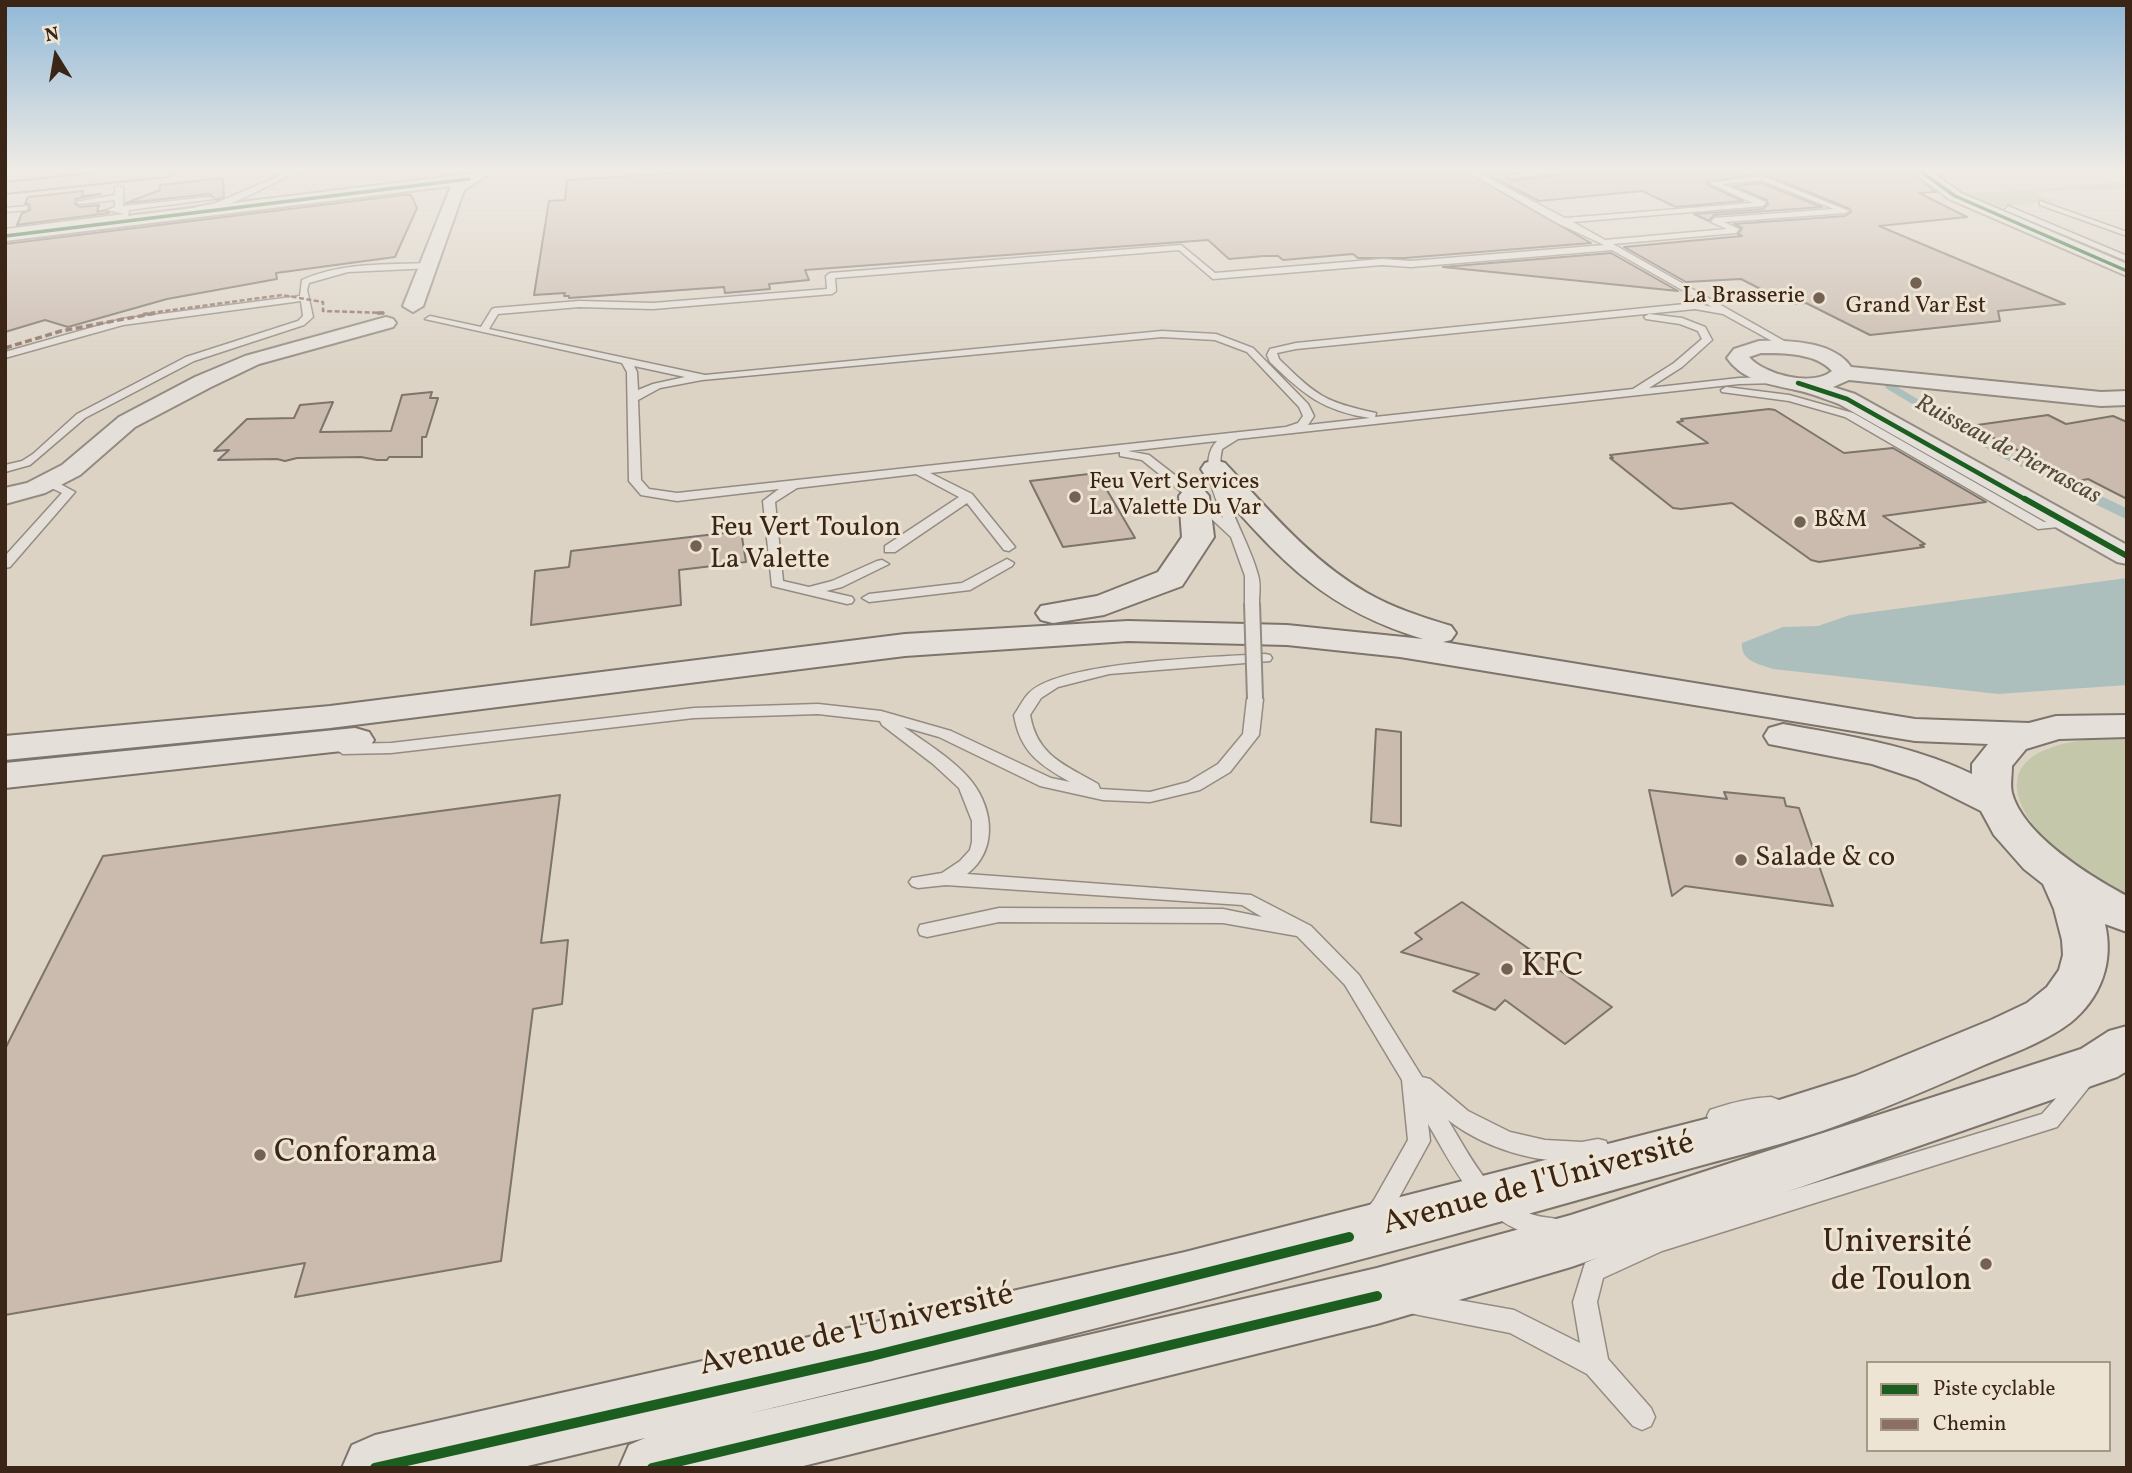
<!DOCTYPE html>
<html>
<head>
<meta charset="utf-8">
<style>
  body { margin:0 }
  #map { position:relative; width:2132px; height:1473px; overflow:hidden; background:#dcd3c5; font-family:Vollkorn,serif }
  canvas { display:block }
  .frame { position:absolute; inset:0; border:7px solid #3b2516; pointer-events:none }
  .legend { position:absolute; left:1866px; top:1361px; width:245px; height:91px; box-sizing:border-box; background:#eee4d3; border:2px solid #a69887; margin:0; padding:9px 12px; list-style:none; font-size:21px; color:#3b2516 }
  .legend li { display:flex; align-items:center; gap:14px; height:35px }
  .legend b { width:35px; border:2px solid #a69887 }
  .north { position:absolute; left:21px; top:21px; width:70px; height:70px; -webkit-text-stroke:5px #eee4d3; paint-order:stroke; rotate:349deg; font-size:19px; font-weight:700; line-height:28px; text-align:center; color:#3b2516 }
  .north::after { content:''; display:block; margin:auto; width:24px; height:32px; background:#3b2516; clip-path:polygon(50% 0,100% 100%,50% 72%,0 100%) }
</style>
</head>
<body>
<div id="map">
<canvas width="2132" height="1473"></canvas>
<div class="frame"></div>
<ul class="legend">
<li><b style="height:9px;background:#1b5e20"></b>Piste cyclable</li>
<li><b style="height:9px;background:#8d6e63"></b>Chemin</li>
</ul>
<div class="north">N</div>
</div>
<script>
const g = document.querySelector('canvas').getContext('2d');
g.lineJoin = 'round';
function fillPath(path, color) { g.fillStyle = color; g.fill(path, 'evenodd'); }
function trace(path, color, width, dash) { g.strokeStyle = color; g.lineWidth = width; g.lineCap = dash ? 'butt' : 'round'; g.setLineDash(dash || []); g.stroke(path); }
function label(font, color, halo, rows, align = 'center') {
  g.font = font + ' Vollkorn,serif'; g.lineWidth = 6; g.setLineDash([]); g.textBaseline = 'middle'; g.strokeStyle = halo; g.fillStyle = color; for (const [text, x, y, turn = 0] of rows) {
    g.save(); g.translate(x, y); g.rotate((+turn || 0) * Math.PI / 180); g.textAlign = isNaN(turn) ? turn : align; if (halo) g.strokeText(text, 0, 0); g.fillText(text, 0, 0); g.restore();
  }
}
const green = new Path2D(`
  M2123 182 2127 183V189L2033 192 2054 201 2000 207 1969 194Z
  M2111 738 2127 739V899C2039 855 1939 745 2111 738Z`);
const water = new Path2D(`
  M2127 578V685L1998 694 1773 669C1759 664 1740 661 1742 643L1783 627 1818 626 1850 615Z`);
const streamFar1 = new Path2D(`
  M1889 386 2003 454 2099 501`);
const stream = new Path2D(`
  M2096 499 2127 514`);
const building = new Path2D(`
  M700 171H1465L1591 243 1405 258H1358L1353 254 1283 260 1278 256H1264L1229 259 1208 240 805 270 809 280 769 284 770 289 725 293 724 287 569 298V296H564L565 293 534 295 549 201 565 200 567 180Z
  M1480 171H1525L1505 175 1511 181 1568 174 1571 171H1910L1936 192 1919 193 1967 217 1879 226 2065 304 1998 311 2000 321 1870 335 1806 303 1790 304 1741 279 1686 282 1624 247 1742 236 1738 234 1742 228 1734 224 1845 216 1851 212 1850 209 1762 173 1707 182 1708 185 1743 201 1676 207 1642 191 1539 201Z
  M223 178 224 197 216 200 210 194 126 203 160 190V185Z
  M1761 183 1822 207 1714 215 1709 221 1694 214 1763 209 1768 204 1767 200 1733 186Z
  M83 191 82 196 101 194 76 199 75 204 80 207 99 205 97 212 105 210 109 213 17 225 22 213 30 210 29 204H25L28 197Z
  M403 195H411L417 208 395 257 276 273 277 279 167 299 68 327 45 320 5 332V244Z
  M1611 253 1678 291 1443 267Z
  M432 392 430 398H438L426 437H422V457H389L387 460H377L361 457 297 458 285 461 277 459 218 460 229 450 214 451 247 419 294 418 300 405 333 402 320 432 391 431 402 395Z
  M1769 409 1775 410 1844 453 1893 448 1986 502 1883 516 1925 544 1920 545 1924 547 1819 562 1811 560 1732 503 1681 509 1673 508 1610 458H1613L1610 455 1708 443 1677 422 1683 421 1681 419Z
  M2048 415 2066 424 2113 416 2127 422V499L2088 479 2078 481 1970 426Z
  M1097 473 1135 538 1063 547 1030 481Z
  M741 531 746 562 679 570 681 605 531 625 535 571 569 567 571 551Z
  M1376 729 1401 732V826L1371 822Z
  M1649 790 1727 799 1724 792 1784 798 1786 806 1799 808 1833 906 1685 886 1672 896Z
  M560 795 541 943 568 940 562 1004 533 1009 501 1261 295 1297 305 1263 5 1315V1049L103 856Z
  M1462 902 1612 1007 1565 1044 1505 1000 1495 1010 1453 991 1479 974 1401 952 1422 939 1415 933Z`);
const service = new Path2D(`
  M290 171H308C303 173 298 173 292 175 269 183 217 218 195 207L216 203Z
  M1467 171H1475L1565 218 1753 203 1709 183 1762 176 1849 211 1845 213 1724 222 1739 229 1736 233 1613 244 1793 346V350L1790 351 1723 314 1695 309 1296 349 1277 353 1279 359C1317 396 1324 402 1376 413L1375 417 1633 389 1674 363 1702 339 1698 331 1680 324 1646 319 1644 317 1649 314 1682 318 1705 327 1712 340 1682 367 1649 388 1739 378 1776 377 1781 380 1776 383 1739 384 1238 439 1222 449C1212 487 1249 538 1258 575 1261 584 1259 594 1259 603L1252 607 1245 603V576L1231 537 1190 499 1142 460 1120 456V452L930 473 972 494 1015 547 1009 551 1004 550 967 503 895 552H885V546L959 497 916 474 797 488 775 502 783 581 809 587 832 581 877 561 882 560 889 564 842 587 826 591 852 597 854 600 852 603 847 604 772 586 763 501 779 489 677 501 641 495 629 481 627 372 622 363 425 319 430 316 481 327 492 309 495 308 579 301 653 303 827 289 826 276 830 273 1181 245 1215 273 1382 259 1411 261 1604 245 1557 223ZM1761 180 1834 209 1714 218 1711 222 1727 229 1605 240 1573 222 1763 206 1766 202 1722 184ZM1179 250 1213 279 1382 265 1411 267 1612 250 1712 307 1695 303 1296 343 1270 349 1267 355 1270 362C1303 394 1323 411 1370 418L1308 425 1314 416 1308 404 1253 348 1216 334 1162 331 705 375 489 329 498 314 579 307 653 309 832 294 836 291 835 278ZM1162 337 1215 340 1247 352 1299 407 1303 416 1298 423 1286 427 677 493 649 489 641 480 638 400 660 388 702 380ZM634 366 685 377 653 384 638 390 637 372ZM1217 441C1198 460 1215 496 1223 518L1198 493 1149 455 1128 451Z
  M1543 171H1568L1511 178 1507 176Z
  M119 186 123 188V206L210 197 214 199 129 210 128 216 124 218 5 233V229L124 214 107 210 115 207V200L80 204 76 202 115 195V188Z
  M2040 201 2127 232V236L2040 205Z
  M27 206V210L5 212V208Z
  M2008 206 2127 256V261L2005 210Z
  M429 263 432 264V268L348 272 309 283 307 290 313 317 304 325 194 361 85 418 30 465 5 472V465L22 461 33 454 77 414 186 357 298 321 303 316 301 301 123 325 5 358V352L122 319 300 296 302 280C342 262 386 265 429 263Z
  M1726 387 1789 395 1853 413 2044 522 2068 518 2074 522 2068 526 2038 529 1845 417 1789 401 1722 392 1721 390Z
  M49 478 75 492 10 567 5 568V556L62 493 45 485 43 482Z
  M1007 559 1014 563 1012 566 970 590 869 602 862 598 869 594 962 583Z
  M1265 654 1270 655 1272 658 1270 661 1109 674 1058 687 1041 698 1030 715C1037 756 1065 765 1098 784L1100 789 1150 792 1188 782 1218 764 1243 734 1247 699 1255 694 1260 696 1263 699 1259 735 1230 772 1200 790 1150 802 1103 800 1040 786 939 737 904 727C927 744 955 760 972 782 994 811 997 851 967 874L1251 895 1311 926 1359 975 1422 1077 1430 1079 1468 1111 1510 1132 1545 1140 1582 1142 1598 1139 1606 1141 1609 1148 1606 1155C1557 1172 1488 1151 1448 1120 1469 1154 1490 1200 1531 1214 1541 1218 1553 1217 1563 1221L1567 1228 1563 1235C1551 1240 1538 1237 1526 1233 1474 1214 1454 1168 1428 1124L1430 1141 1390 1214 1381 1223 1373 1226 1365 1223 1361 1216 1374 1200 1408 1140 1402 1080 1345 985 1297 936 1223 923 999 922 927 937 920 935 918 930 920 925 999 908 1223 909 1262 917 1242 905 946 885 918 888 912 886 909 882 912 878 942 873 960 861 970 850 972 842V821L959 788 933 764 882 725 880 721 818 714 694 718 391 753 343 754 335 749 343 744 391 743 694 708 818 704 881 711 951 731 1051 778 1070 782C1040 765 1020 752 1014 715 1019 708 1023 699 1029 693 1060 661 1217 657 1265 654Z
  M2087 1069 2094 1071 2097 1077 2057 1127 1662 1251 1603 1278 1597 1302 1608 1359 1651 1408 1655 1417 1651 1426 1642 1430 1633 1426 1587 1374 1510 1333 1414 1314 1405 1311 1402 1303 1405 1295 1414 1292 1514 1310 1580 1343 1573 1302 1585 1263 1657 1231 2042 1114 2080 1071Z
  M1771 1097 1779 1100 1782 1106 1779 1112C1769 1115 1760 1114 1750 1116 1736 1119 1724 1127 1710 1122L1707 1116 1710 1110C1730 1103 1750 1098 1771 1097Z`);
const minor = new Path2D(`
  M477 171 487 175 464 190 423 306 413 312 403 306 451 186 5 241V231L469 174Z
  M1912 171H1930L1961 193 2127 264V276L1949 199Z
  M386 317 393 319 396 323 393 327 259 364 211 387 135 427 80 475 45 493 5 504V488L27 483 62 465 119 417 195 377 245 356Z
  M1759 341C1787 340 1834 341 1851 367L2101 392 2127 391V405L2101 406 1849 380 1833 387 1855 394 2127 545V564L2117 562 1839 404C1825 399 1811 393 1796 390 1770 384 1744 382 1727 358L1734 349ZM1761 353C1784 353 1816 353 1832 371 1812 387 1765 375 1749 357Z`);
const secondary = new Path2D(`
  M1215 460 1225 463C1268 509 1311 561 1367 593 1393 608 1422 617 1451 626L1456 633 1451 640 1443 642 1915 719 2029 723 2056 716 2127 715V737L2059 739 2026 749 2012 766C2012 774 2010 785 2012 793 2023 835 2091 877 2127 896V932L2105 924C2114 962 2101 998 2070 1023 2042 1044 2007 1055 1975 1069 1925 1091 1874 1113 1822 1131 1767 1149 1711 1162 1656 1178 1355 1264 1051 1341 747 1414L1377 1268 1571 1215 2081 1049 2109 1031 2127 1026V1071L2117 1077 1571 1267 1377 1324 795 1468H619L629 1445 645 1438 519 1468H342L352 1445 375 1435 1185 1252 1776 1101 1855 1076 1991 1020 2027 1003 2047 987 2059 970 2063 955 2062 940 2054 909 2043 884 2024 869 1994 835 1981 811 1917 779 1872 764 1769 744 1764 736 1769 728 1783 724C1848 736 1912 745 1972 774V764L1988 744 1915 741 1400 657 1287 645 1128 641 905 656 330 728 5 760V736L330 706 905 634 1128 621 1287 625 1423 639C1316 606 1277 555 1205 475L1201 469 1205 463Z
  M1194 487 1204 490 1209 496 1214 537 1182 586 1104 615 1053 623 1041 620 1036 613 1041 606 1097 596 1158 572 1182 537 1179 496 1184 490Z
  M355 728 369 732 374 740 369 748 5 788V763Z`);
const motorway = new Path2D(`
  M119 171H177L168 176 5 193V183Z`);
const serviceBridge = new Path2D(`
  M1252 603 1255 699`);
const quietFar1 = new Path2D(`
  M143 314 282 295 323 302V311L387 313`);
const quiet = new Path2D(`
  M377 313H387
  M5 348 61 331 156 313`);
const cyclewayFar3 = new Path2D(`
  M1920 171 1955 196 2127 271
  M5 236 469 179`);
const cyclewayFar2 = new Path2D(`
  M1798 383 1847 399 2028 501`);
const cyclewayFar1 = new Path2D(`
  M2025 499 2127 556`);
const cycleway = new Path2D(`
  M375 1468 872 1356 1349 1237
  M652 1468 1377 1296`);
const markers = [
  [1916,283,7,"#736253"],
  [1819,298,7,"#736253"],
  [1075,497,7,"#736253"],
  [1800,522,7,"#736253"],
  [696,546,7,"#736253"],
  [1741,860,7,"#736253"],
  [1507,969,7,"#736253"],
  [260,1155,7,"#736253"],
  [1986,1264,7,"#736253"]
];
const farPoinames = [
  ["La Brasserie",1805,298,"right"],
  ["Grand Var Est",1916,308,"center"],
  ["Feu Vert Services",1089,484],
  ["La Valette Du Var",1089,510],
  ["B&M",1814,522]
];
const farWaternames = [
  ["Ruisseau de Pierrascas",2007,451,28]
];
const poiNames = [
  ["Feu Vert Toulon",710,530],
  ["La Valette",710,562],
  ["Salade & co",1755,860]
];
const nearPoinames = [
  ["KFC",1521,969],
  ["Conforama",274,1155],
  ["Université",1972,1245,"right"],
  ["de Toulon",1972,1283,"right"]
];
const nearStreetnames = [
  ["Avenue de l'Université",1539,1186,-15],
  ["Avenue de l'Université",857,1332,-13]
];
fillPath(green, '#c5c7aa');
fillPath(water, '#adbfbd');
trace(streamFar1, '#adbfbd', 7);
trace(stream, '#adbfbd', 10);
fillPath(building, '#cabbae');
trace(building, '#7d746b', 2);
trace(service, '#948c82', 3);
trace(minor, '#948c82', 4);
trace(secondary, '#7d746b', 4);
trace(motorway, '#7d746b', 4);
fillPath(service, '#e4e0d9');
fillPath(minor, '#e4e0d9');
fillPath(secondary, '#e4e0d9');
fillPath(motorway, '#d8d0c3');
trace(serviceBridge, '#948c82', 18, []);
trace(serviceBridge, '#e4e0d9', 14);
trace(quietFar1, '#8d6e63', 2.5, [5, 2.5]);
trace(quiet, '#8d6e63', 3.5, [7, 3.5]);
trace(cyclewayFar3, '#1b5e20', 3.5);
trace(cyclewayFar2, '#1b5e20', 4.5);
trace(cyclewayFar1, '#1b5e20', 6);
trace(cycleway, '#1b5e20', 10);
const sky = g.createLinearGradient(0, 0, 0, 377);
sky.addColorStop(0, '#90b8d7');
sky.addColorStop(0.45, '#efebe5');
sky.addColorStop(1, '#efebe500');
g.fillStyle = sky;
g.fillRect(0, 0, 2132, 377);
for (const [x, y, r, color] of markers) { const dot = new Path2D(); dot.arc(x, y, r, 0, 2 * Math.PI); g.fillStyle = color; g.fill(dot); trace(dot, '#eee4d3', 2.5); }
label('23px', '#3b2516', '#eee4d3', farPoinames, 'left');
label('italic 24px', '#52493f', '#eee4d3', farWaternames);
label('28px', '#3b2516', '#eee4d3', poiNames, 'left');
label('33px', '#3b2516', '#eee4d3', nearPoinames, 'left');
label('33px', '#3b2516', '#eee4d3', nearStreetnames);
</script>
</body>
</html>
